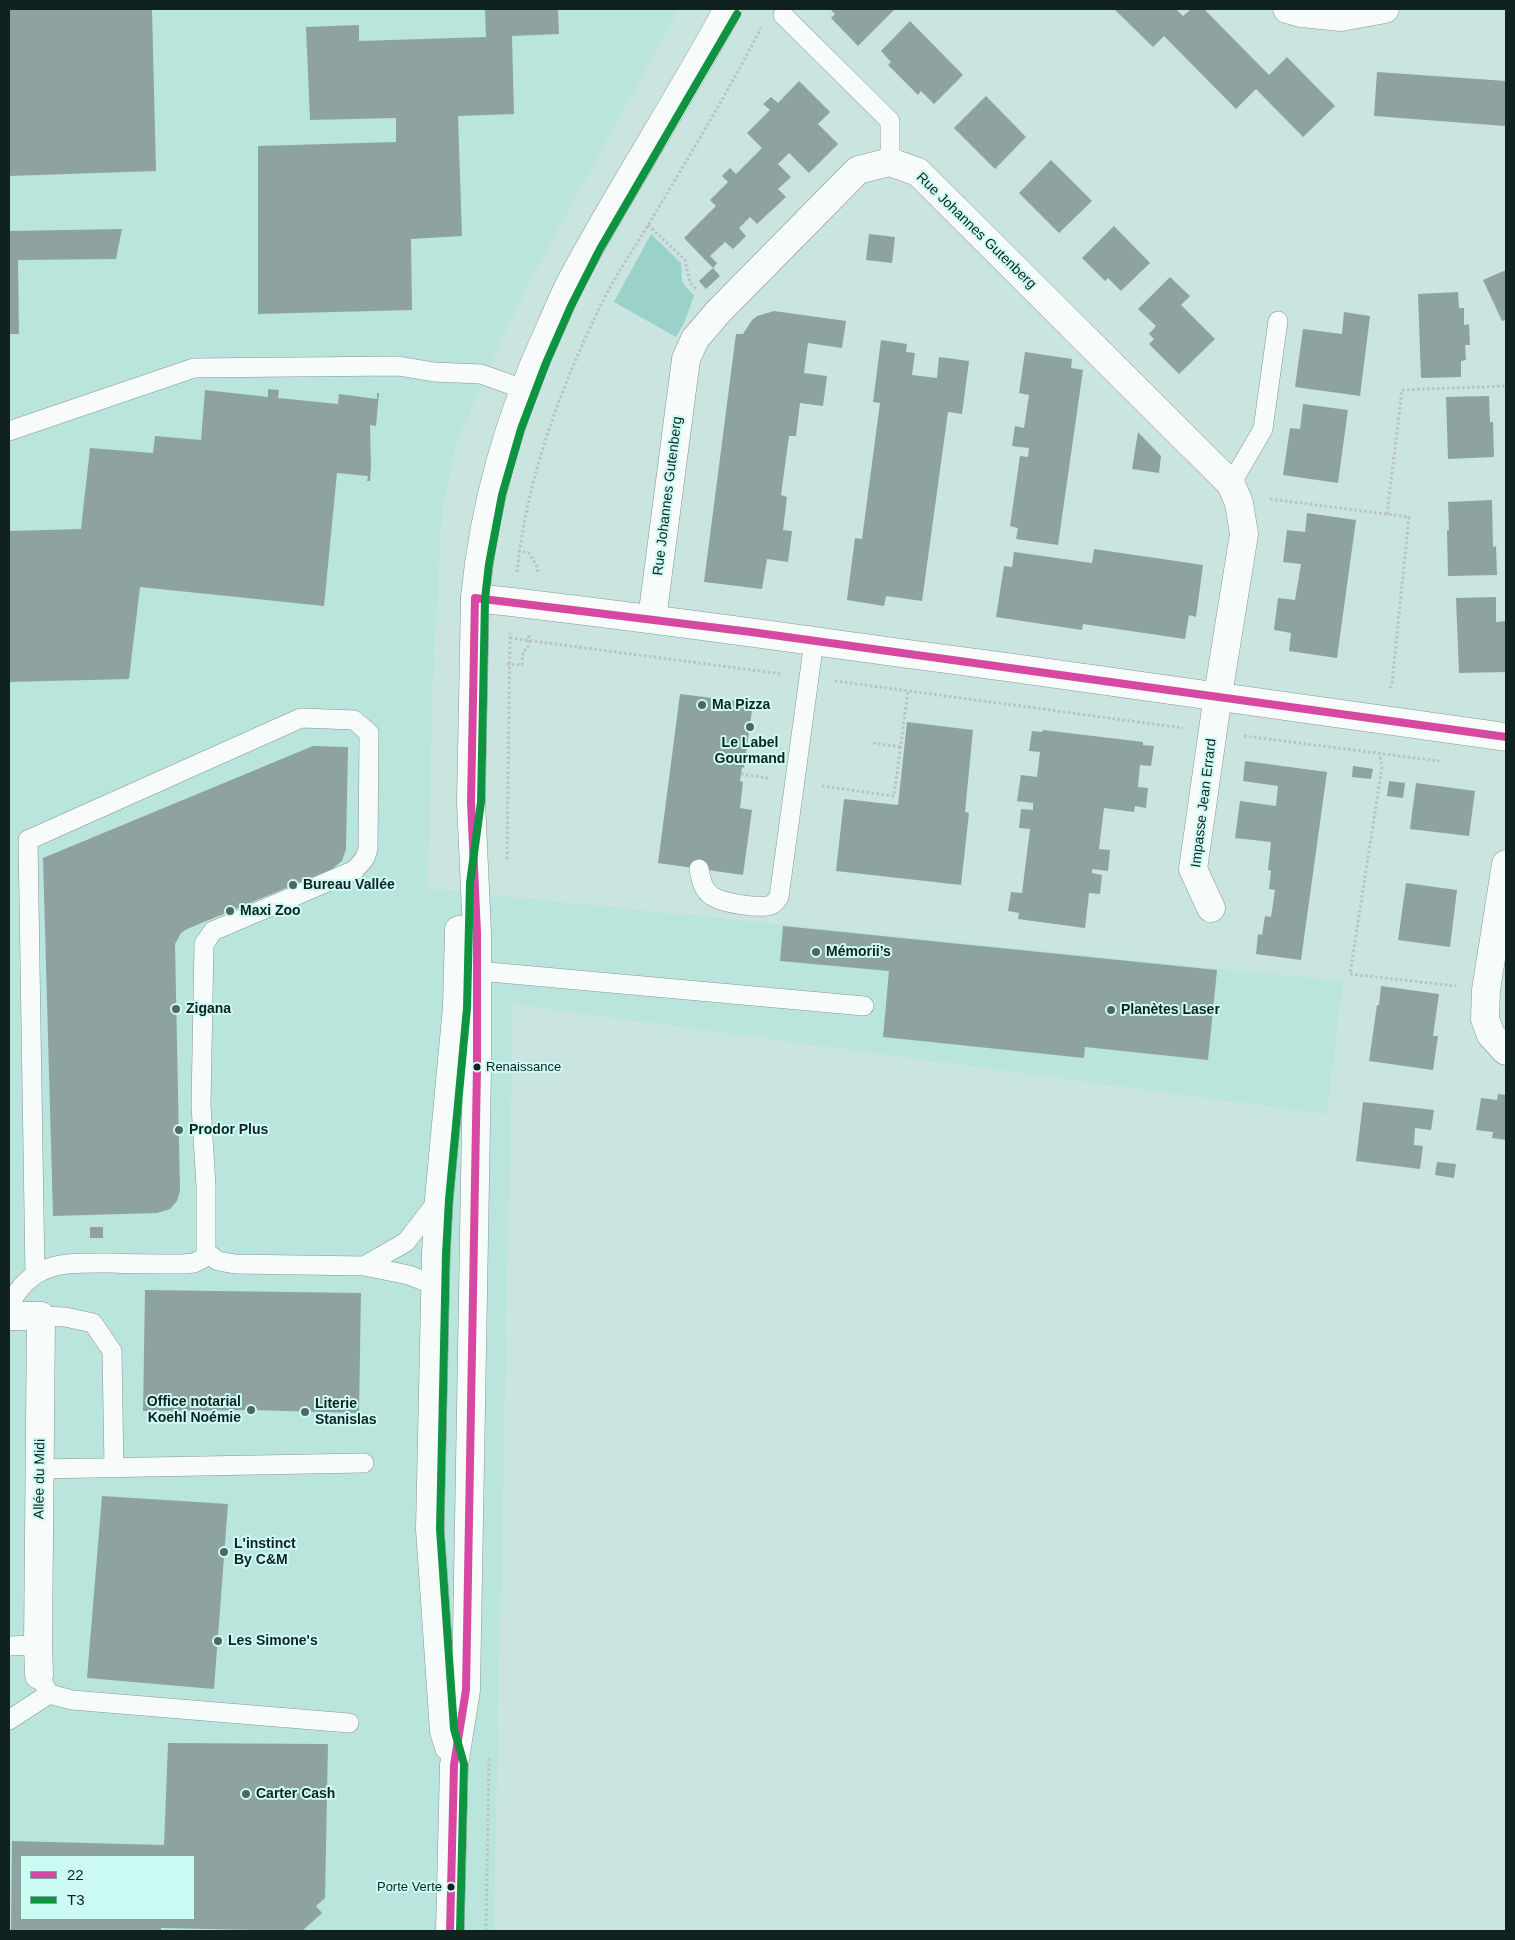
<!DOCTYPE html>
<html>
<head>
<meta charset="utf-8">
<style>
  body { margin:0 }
  #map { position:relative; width:1515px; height:1940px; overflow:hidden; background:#cae4df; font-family:Helvetica,sans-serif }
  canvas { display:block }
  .frame { position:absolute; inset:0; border:10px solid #0f221f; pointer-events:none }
  .legend { position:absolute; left:20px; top:1855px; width:175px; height:65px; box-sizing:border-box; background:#ccfbf3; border:1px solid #80a49e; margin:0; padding:6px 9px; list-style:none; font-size:15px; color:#0f221f }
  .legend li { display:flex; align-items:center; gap:10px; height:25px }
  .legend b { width:25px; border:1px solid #80a49e }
</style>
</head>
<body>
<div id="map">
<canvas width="1515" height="1940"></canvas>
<div class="frame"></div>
<ul class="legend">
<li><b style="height:6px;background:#d748a3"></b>22</li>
<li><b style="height:6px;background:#0e9340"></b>T3</li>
</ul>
</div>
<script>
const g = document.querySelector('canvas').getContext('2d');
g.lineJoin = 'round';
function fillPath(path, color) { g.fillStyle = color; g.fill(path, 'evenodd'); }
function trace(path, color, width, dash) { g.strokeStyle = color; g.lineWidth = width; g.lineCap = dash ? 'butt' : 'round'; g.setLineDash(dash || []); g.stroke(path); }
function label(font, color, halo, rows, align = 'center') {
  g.font = font + ' Helvetica,sans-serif'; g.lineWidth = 4; g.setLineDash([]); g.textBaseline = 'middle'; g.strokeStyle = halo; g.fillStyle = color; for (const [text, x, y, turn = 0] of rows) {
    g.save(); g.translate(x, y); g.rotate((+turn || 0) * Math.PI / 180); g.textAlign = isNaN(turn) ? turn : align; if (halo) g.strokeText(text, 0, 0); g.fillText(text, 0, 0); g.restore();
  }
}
const built = new Path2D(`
  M9 9H679L535 271 500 342 457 442 442 507 432 700 428 889 1343 981 1327 1114 513 1004 494 1931H9ZM21 1856H194V1919H21Z`);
const green = new Path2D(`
  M651 234 681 263 682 282 694 296 684 323 676 337 614 302Z`);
const building = new Path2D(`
  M9 9H152L156 171 9 176Z
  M485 9H558L559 34 512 36 514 114 458 116 462 236 411 239 412 310 258 314V146L396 142V118L310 120 306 27 359 25V41L486 37Z
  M830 9H892L894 10 858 46 831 18 835 14Z
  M1114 9H1176L1183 16 1191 9H1204L1269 75 1287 57 1335 106 1303 137 1256 89 1236 109 1164 36 1153 47Z
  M910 21 963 75 934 104 921 91 918 95 888 65 891 62 881 51Z
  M1377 72 1506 81 1505 126 1374 116Z
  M799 81 830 112 818 124 838 144 809 173 789 153 778 164 791 177 778 189 786 197 757 224 750 217 739 228 746 236 733 249 725 242 710 256 717 263 713 268 684 238 716 206 710 200 728 182 722 176 730 168 736 174 762 148 747 133 770 110 763 104 771 97 778 103Z
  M986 96 1026 137 995 169 954 128Z
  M1051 160 1092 201 1059 233 1019 193Z
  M1114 226 1150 263 1121 291 1108 278 1105 281 1082 258Z
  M122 229 116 259 18 260 19 334H9V231Z
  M869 234 895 237 892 263 866 260Z
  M713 268 720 276 706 289 699 281Z
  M1506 270V320L1502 321 1483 280Z
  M1170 277 1190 296 1181 305 1215 339 1179 374 1149 344 1154 339 1149 334 1156 326 1138 309Z
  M1458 292 1459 308H1464V325L1469 324 1470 345H1465L1466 360 1461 361V377L1421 378 1418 294Z
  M774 311 846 321 842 348 808 343 804 373 827 376 823 406 800 403 796 436H789L781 495 787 497 783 530 792 531 788 562 767 559 762 589 704 582 736 334H743L752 320 757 316Z
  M1344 312 1370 316 1360 396 1295 387 1303 329 1342 334Z
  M881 340 907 344 906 352 915 353 912 375 937 378 939 357 969 361 962 414 948 412 922 601 886 596 884 606 847 600 855 538 862 539 880 403 873 402Z
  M1025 352 1072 359 1071 368 1083 370 1058 545 1016 539 1018 528 1010 526 1020 456 1028 457 1029 448 1012 446 1015 426 1024 428 1029 395 1019 393Z
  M268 389 279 390 278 398 338 404 339 394 377 399V393H379L376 426 370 425 371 465 370 481H367L368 476 337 473 324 606 140 587 129 679 9 682V531L81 529 90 448 153 453 155 436 201 440 205 390 268 397Z
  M1489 396 1490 422H1493L1494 457 1448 459 1446 397Z
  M1303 404 1348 410 1338 483 1283 475 1290 428 1300 429Z
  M1138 432 1161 456 1159 473 1132 469Z
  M1492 500 1493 547 1496 546 1497 575 1448 576 1447 530H1449L1448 502Z
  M1307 513 1356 520 1337 658 1289 651 1291 633 1274 630 1278 598 1295 600 1301 564 1283 562 1287 530 1305 532Z
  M1094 549 1203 565 1196 617 1189 615 1185 639 1083 624 1082 630 996 617 1004 566 1012 567 1014 552 1092 563Z
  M1496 597V622L1506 621V672L1459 673 1456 598Z
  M680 694 753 703 744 768 742 767 740 781 743 782 740 808 752 810 743 875 658 863Z
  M907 722 973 730 965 812 969 813 961 885 836 871 844 799 898 805Z
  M1043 730 1143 742V745L1154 746 1151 766 1140 765 1138 787 1148 788 1146 808 1135 806 1134 812 1104 808 1099 849 1110 850 1108 871 1092 869V873L1102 875 1100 894 1089 893 1085 928 1018 919 1019 913 1008 911 1011 892 1022 893 1030 829 1019 828 1021 809 1033 810V803L1017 801 1021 775 1037 777 1040 752 1029 751 1032 731 1042 732Z
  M313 746 348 747 346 849 342 861 332 869 187 929 181 933 175 944 180 1191 177 1201 170 1209 157 1213 53 1216 43 858Z
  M1245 761 1327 772 1301 960 1256 954 1258 934 1262 935 1265 916 1271 917 1275 890 1269 889 1271 871 1268 870 1271 842 1235 838 1240 801 1276 806 1278 786 1243 781Z
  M1353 766 1373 769 1371 779 1352 777Z
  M1389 781 1405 783 1403 798 1387 796Z
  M1416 783 1475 791 1469 836 1410 829Z
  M1406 883 1457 890 1450 947 1398 940Z
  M783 926 1217 970 1208 1060 1085 1047 1084 1058 883 1037 889 971 780 961Z
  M1381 986 1439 994 1433 1036H1438L1433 1070 1369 1061 1377 1005H1379Z
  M1498 1094 1506 1095V1140L1492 1138 1493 1132 1476 1130 1481 1098 1497 1100Z
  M1363 1102 1434 1110 1431 1130 1415 1128 1414 1145 1423 1146 1420 1169 1356 1161Z
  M1437 1162 1456 1164 1454 1178 1435 1175Z
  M90 1227H103V1238H90Z
  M145 1290 361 1293 359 1413 251 1410 143 1411Z
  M102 1496 228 1504 214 1689 87 1678Z
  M168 1743 328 1744 325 1898 316 1906 322 1913 302 1931 161 1928V1931H11L12 1841 164 1845ZM21 1856H194V1919H21Z`);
const path = new Path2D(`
  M648 225 685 260 690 283 698 290
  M1270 499 1409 517 1392 683 1390 689
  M1387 514 1402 390 1506 386
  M518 551 529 553 538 568 537 573
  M517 572C527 475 563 380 607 293 620 269 636 245 650 222 688 158 727 94 761 28
  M510 638 782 674
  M507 664 522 665 523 651 528 648 529 634
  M835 681 1183 728
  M1244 736 1439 761
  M873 743 901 747
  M1379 752 1382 767 1350 974 1456 986
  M741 774 768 778
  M822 786 894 796 908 691
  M507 859 510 633
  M486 1931 489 1757`);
const lane = new Path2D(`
  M783 15 890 121V162
  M9 431 194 368 398 366 434 372 481 374 523 389
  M1231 484 1263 429 1278 321
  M699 869C701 880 703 890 712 896 722 903 759 909 771 905 774 904 777 900 779 897L814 641
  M467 970 864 1006
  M206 1252 218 1261 235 1264 364 1266 409 1275 436 1286
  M364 1266 406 1242 439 1199
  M9 1306C32 1260 65 1263 110 1263 134 1264 159 1264 183 1264L194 1263 204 1258 206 1252V1186L201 1105 204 944 213 931 355 870 365 858 368 849 369 733 354 720 301 718 28 840 35 1274
  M41 1316 65 1317 93 1323 112 1351 114 1468
  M40 1469 364 1463
  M9 1646 38 1645
  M39 1675 49 1694 72 1700 349 1723
  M9 1720 49 1694`);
const street = new Path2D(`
  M1287 9 1301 13 1341 17 1385 9
  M475 598C623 614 769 635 916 655 1113 681 1310 708 1506 737
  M652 619 686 359 695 339 719 311 858 170 890 162 918 172 1231 484 1239 503 1244 534 1218 695 1193 869 1211 908
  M1506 864 1486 990 1485 1019 1491 1035 1506 1051
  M9 1316H41L38 1645 39 1675`);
const secondary = new Path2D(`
  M449 1747 444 1731 430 1529 436 1254 439 1199 457 1007 459 930
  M450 1931 454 1765 466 1690 477 1067V933L471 802 475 598C484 502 510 414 551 326 558 310 565 293 573 278 622 187 679 100 728 9`);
const bus1 = new Path2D(`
  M475 598 751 632 1506 737
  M450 1931 454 1765 466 1690 477 1067V933L471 802 475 598`);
const bus2 = new Path2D(`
  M460 1931 464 1764 454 1729 440 1529 446 1254 449 1200 467 1008 470 883 481 802 485 599 489 564 502 495 521 429 546 363 571 306 600 249 737 14`);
const markers = [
  [702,705,5,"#506662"],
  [750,727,5,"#506662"],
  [293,885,5,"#506662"],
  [230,911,5,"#506662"],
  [816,952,5,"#506662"],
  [176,1009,5,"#506662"],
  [1111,1010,5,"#506662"],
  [477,1067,4.5,"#0f221f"],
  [179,1130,5,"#506662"],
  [251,1410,5,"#506662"],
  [305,1412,5,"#506662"],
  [224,1552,5,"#506662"],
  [218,1641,5,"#506662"],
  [246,1794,5,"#506662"],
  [451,1887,4.5,"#0f221f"]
];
const busNames = [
  ["Renaissance",486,1067],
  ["Porte Verte",442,1887,"right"]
];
const streetNames = [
  ["Rue Johannes Gutenberg",976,231,44],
  ["Rue Johannes Gutenberg",668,496,-83],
  ["Impasse Jean Errard",1204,803,-83],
  ["Allée du Midi",40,1479,-89]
];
const poiNames = [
  ["Ma Pizza",712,705],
  ["Le Label",750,743,"center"],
  ["Gourmand",750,759,"center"],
  ["Bureau Vallée",303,885],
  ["Maxi Zoo",240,911],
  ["Mémorii’s",826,952],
  ["Zigana",186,1009],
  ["Planètes Laser",1121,1010],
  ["Prodor Plus",189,1130],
  ["Office notarial",241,1402,"right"],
  ["Koehl Noémie",241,1418,"right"],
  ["Literie",315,1404],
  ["Stanislas",315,1420],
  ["L'instinct",234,1544],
  ["By C&M",234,1560],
  ["Les Simone's",228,1641],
  ["Carter Cash",256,1794]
];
fillPath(built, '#bae5dd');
fillPath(green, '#9ad2ca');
fillPath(building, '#8ea39f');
trace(lane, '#849894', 20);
trace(street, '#849894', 29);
trace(secondary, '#849894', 29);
trace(path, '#bac4c2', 3, [2.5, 2.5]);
trace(lane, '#f7fbfa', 19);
trace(street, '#f7fbfa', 28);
trace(secondary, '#f7fbfa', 28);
trace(bus1, '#d748a3', 8);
trace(bus2, '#0e9340', 8);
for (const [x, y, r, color] of markers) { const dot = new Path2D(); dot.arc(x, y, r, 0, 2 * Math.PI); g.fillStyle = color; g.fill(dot); trace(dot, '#ccfbf3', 2); }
label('13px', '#0f221f', '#ccfbf3', busNames, 'left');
label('14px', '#0f221f', '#ccfbf3', streetNames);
label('bold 14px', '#0f221f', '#ccfbf3', poiNames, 'left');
</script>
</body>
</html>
